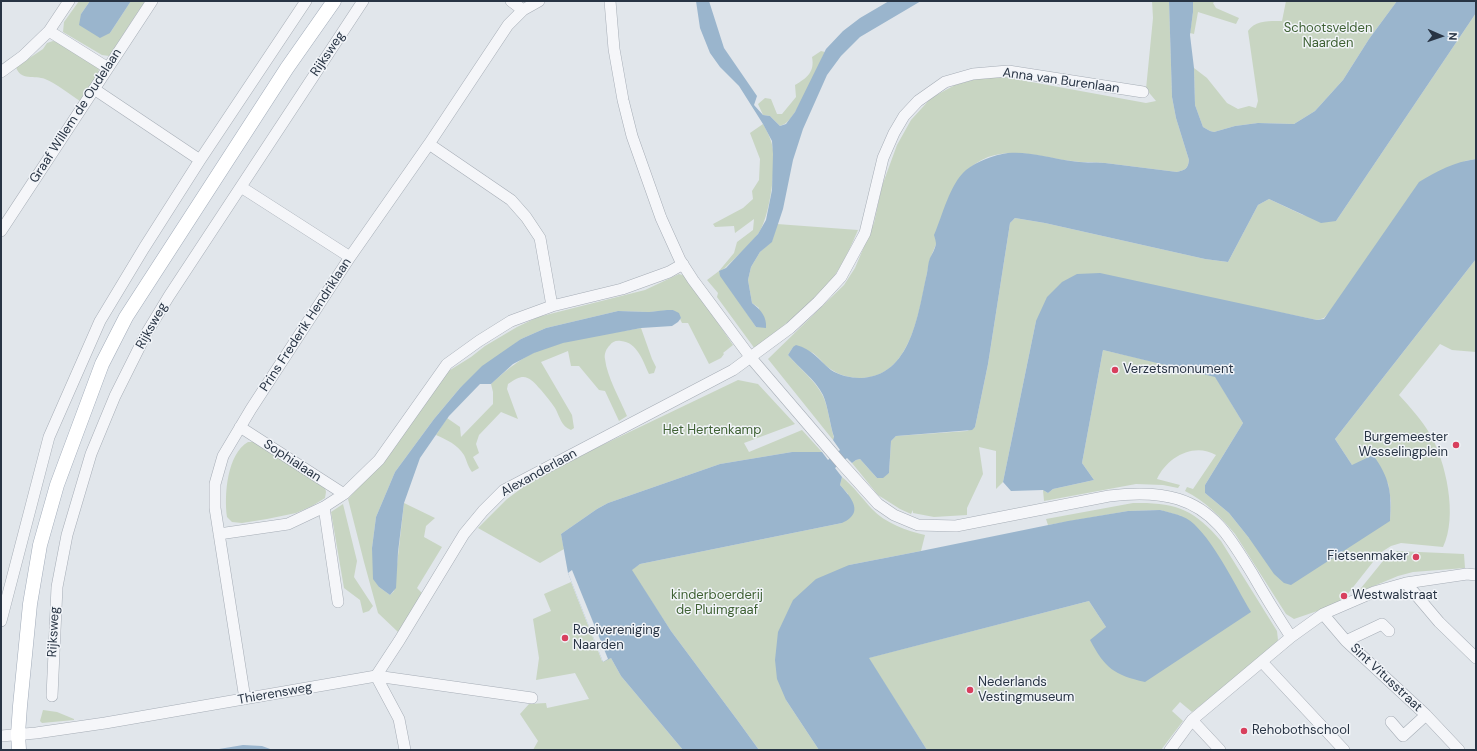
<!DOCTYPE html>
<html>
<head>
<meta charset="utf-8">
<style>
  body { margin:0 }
  #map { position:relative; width:1477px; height:751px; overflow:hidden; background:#e1e6eb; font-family:"DM Sans",sans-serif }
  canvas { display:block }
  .frame { position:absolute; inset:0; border:2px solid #283444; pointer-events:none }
  .north { position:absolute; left:1421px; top:16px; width:40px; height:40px; -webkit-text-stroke:3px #f1f4f8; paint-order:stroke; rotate:92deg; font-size:11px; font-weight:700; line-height:16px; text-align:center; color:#283444 }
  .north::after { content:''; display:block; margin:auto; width:14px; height:18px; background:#283444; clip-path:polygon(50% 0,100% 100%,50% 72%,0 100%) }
</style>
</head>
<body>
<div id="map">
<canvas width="1477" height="751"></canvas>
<div class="frame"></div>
<div class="north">N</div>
</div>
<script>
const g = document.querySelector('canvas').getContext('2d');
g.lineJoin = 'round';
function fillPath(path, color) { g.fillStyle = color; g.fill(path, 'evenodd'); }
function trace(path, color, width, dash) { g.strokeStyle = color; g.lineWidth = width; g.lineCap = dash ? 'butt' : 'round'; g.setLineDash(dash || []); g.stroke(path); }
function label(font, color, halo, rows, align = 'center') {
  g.font = font + ' "DM Sans",sans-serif'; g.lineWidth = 3; g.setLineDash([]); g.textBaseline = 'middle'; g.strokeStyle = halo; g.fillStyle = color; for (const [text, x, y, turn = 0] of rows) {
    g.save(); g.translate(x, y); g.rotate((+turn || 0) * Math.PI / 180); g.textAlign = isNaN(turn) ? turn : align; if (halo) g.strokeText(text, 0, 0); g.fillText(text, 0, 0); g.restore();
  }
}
const green = new Path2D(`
  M79 1H90L81 14 110 33 131 1H145L109 56 102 55 63 32 64 22Z
  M1152 1H1169L1172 97 1176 118 1189 160C1188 169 1185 170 1177 172 1153 169 1129 166 1105 163 1094 162 1083 163 1072 161 1045 158 1015 147 988 157 953 171 945 208 937 241 935 249 930 256 929 264 920 303 914 378 860 378 846 378 834 373 824 364 821 360 817 356 813 353 808 350 799 349 793 347L788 355C800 369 815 380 823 396 828 406 830 425 834 438L833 440 768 359 844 285 855 268 874 223 882 186 897 145 911 120 931 98 955 85 976 79 1004 77 1146 103 1156 101 1146 89 1153 18Z
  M1193 1H1215L1213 3 1216 8 1239 18 1236 24 1198 12 1194 34 1190 33 1193 12Z
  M1286 1H1397L1369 39 1343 80 1315 111 1294 124 1258 123 1235 126 1214 132 1210 131 1203 127 1195 105 1194 68 1207 78 1227 103 1238 109 1249 106 1256 108 1258 101 1248 31C1255 20 1270 21 1282 21Z
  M1476 13V159L1465 161 1324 318 1317 320 1249 306 1036 321 1003 482 996 489V451L979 447 983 474 967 508V515L934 517 913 513V510L911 514 900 509 878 495 852 463 856 460 860 459 877 478 889 473 891 441 896 436 967 431 975 427 988 364 1010 223 1015 218 1045 223 1205 259 1228 262 1258 205 1269 199 1303 215 1336 221Z
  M53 41 58 42 96 66 99 69 98 74 80 101C69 94 57 84 45 79 35 75 20 81 16 67L43 49 47 43Z
  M821 51 825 52C817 68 799 113 786 123 785 124 782 125 780 126L770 116 763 115 758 104 765 98 771 99 777 114H782L796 97 795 85C807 78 815 72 812 57Z
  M763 124C766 129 769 135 771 141 778 160 770 218 758 234 749 246 736 257 725 268L719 272 756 327 759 308 752 303 748 280 751 267 760 252 772 241 777 224 858 230C849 251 840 271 825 288 806 309 777 330 755 349L717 297 718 293 707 280 719 271 734 253 737 242 753 230 754 219 735 233 734 226 715 227 713 224 743 208 753 199 752 191 759 180 760 159 750 133Z
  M1476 259V352L1452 350 1440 344 1399 395C1410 407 1421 419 1430 434 1446 462 1458 516 1443 547L1401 543 1391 546 1380 553 1343 600 1329 607 1294 619 1286 614 1235 534C1221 517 1205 501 1185 491L1187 487 1193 489 1216 455C1194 442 1167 457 1157 479L1180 485 1178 488 1163 485 1136 484 1044 501 1043 490 1048 493 1053 489 1094 480 1082 463 1103 350 1215 376 1243 423 1205 485V493L1229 513 1249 538 1390 521 1391 502 1388 483 1352 465 1335 439Z
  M679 274 686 276 733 345 723 353 724 354 721 358 709 364 688 323H682L680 319 681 318 673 310 649 312 618 311 546 328 521 339 460 388 434 419 395 472 376 517 372 548 379 587 390 595 394 591 404 503 435 518 426 526 424 537 442 547 417 588 423 594 398 632 378 613 364 562 348 499 393 449 447 372 471 357 485 346 517 327 538 317 645 290Z
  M641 328 652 359 656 367 654 373 649 374C643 361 637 342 621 341 616 340 612 342 610 345 606 349 604 354 605 359 607 377 620 399 627 416L619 421 605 391 599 390 579 366H571L568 351 541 362 572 415 574 428 571 430C561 426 560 417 555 408 551 402 546 396 541 390 529 376 524 372 508 384L507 389 518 419 501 412 479 435 476 444 479 453 473 457 479 468 472 472C468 467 467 461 464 455 457 444 447 440 436 435L447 418 460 427 461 437 493 404V392L491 384C504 372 517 361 533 353 562 339 608 334 641 328Z
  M738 380 758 384 795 424 744 443 749 452 802 430 822 452H792L720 464 608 503 597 509 561 534 564 549 540 563 478 528 507 499 526 485 594 449Z
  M248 442H256L325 487 326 492 325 498 312 506 296 513 267 519 242 523 232 522 227 517C224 495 227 454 248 442Z
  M842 477C854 487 862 498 872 509 885 523 907 531 925 535L921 551 849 565 786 700 819 750H759L738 721 671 631 631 570 640 564 842 523 848 494 840 485Z
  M1133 503C1175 502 1194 509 1221 541L1277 631 1278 640 1272 649 1192 712 1180 702 1172 711 1183 721 1161 750H927L868 658 1089 601 1106 627 1099 656 1181 516 1160 510 1128 511 1048 525 1046 519Z
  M343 504 357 561 354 577 373 606 369 611 363 613 360 600 344 588 331 512Z
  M1397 551 1464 554 1465 568 1413 572 1398 576 1357 593 1387 556Z
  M571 582 602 661 611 658 621 676 683 750H533L538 741 520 714 529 704 546 703 547 708 589 699 575 673 536 680 539 658 533 619 551 611 544 594Z
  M43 710 57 712 74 719V720L42 723 40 721Z`);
const water = new Path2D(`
  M90 1H131L110 33 100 38 79 25 81 14Z
  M696 1H709L724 48 757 96 754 105 763 115 770 116 780 126 786 124 795 112 826 49 843 31 860 18 889 1H921L860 37 841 56 827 75 803 129 793 160 783 209 772 242 760 252 751 267 748 280 752 303C761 310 767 317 766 328L756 327 720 276 719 271 726 268 758 234 766 220 772 190 773 154 772 141 763 124 739 86 720 67 710 53 700 28Z
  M1169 1H1193V12L1190 35 1194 68 1195 105 1203 127 1210 131 1214 132 1235 126 1258 123 1294 124 1315 111 1343 80 1369 39 1397 1H1476V13L1336 221 1321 223 1269 199 1258 205 1228 262 1205 259 1045 223 1015 218 1010 223 988 364 975 427 972 430 896 436 891 441 889 473 883 478H877L860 459 856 460 852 463 847 458 835 468 842 477 840 485C847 493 862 508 850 518 848 520 844 522 842 523L640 564 632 570 671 631 738 721 759 750H683L621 676 611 658 603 662 568 573 561 534 597 509 608 503 720 464 792 452H822L828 460 840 450 833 440 834 437C830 425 828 406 823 395 815 379 799 368 788 355L793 347 796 345C812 349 819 360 831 370 838 375 851 378 860 378 912 377 918 312 927 273 928 268 928 263 930 258 932 254 935 249 936 244 936 242 935 238 934 235 943 215 949 185 966 170 978 161 993 155 1008 153 1028 151 1051 158 1071 161 1082 163 1094 162 1105 163 1129 166 1153 169 1177 172 1185 170 1188 169 1189 160L1176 118 1172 97Z
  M1476 159V259L1335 439 1352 465 1373 455C1390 478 1392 494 1390 521L1291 585 1284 583 1274 574 1249 538 1229 513 1205 493V485L1243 423 1215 377 1103 350 1082 463 1094 480 1053 489 1048 493 1043 490 1011 491 1003 482 1036 321 1047 297 1062 282 1077 274 1100 273 1317 320 1324 319 1419 182C1437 171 1454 162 1476 159Z
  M667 310H673L679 313 681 318 678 322 672 326 641 328 563 343 534 353 513 364 491 384H480L449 416 420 458 404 503 398 552 396 588 390 595 379 587 373 579 372 548 376 517 395 472 434 419 460 388 482 366 521 339 546 328 618 311 649 312Z
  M1160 510C1171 513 1185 515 1194 524 1216 545 1235 585 1251 612L1145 682C1114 675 1105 668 1090 640L1106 627 1089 601 869 658 927 750H819L786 700 777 679 775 660 778 632 793 600 816 579 849 565 921 551 1068 521 1128 511Z
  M243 745 262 746 273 750H213Z`);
const pier = new Path2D(`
  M572 570 608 659 603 662 568 573Z`);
const minor = new Path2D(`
  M511 1 523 10
  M610 1 614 49 623 100 632 136 661 218 680 260 693 280 751 358 841 463 878 504 894 515 918 525 956 526 1109 496C1132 493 1155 492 1178 499 1217 511 1233 543 1253 575 1265 596 1278 617 1291 637
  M49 31 108 68
  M1 72 23 56 49 31 69 1
  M94 89 200 160
  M429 144 511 200 526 217 540 238 552 306
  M241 187 350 257
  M1 231 152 1
  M240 427 344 494
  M324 507 338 602
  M219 534 288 524 324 507 344 494 379 460 447 364 479 341 511 321 552 306 622 289 669 272 683 264
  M1406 583 1439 622 1476 658
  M1323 614 1346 641 1426 715 1459 750
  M1 621 49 437 100 321 144 248 200 160 306 1
  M1346 641 1382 624 1389 631
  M1262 662 1344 750
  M376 676 399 641 464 534 483 511 504 490 733 370 790 328 818 302 841 277 865 233 883 158 894 133 904 116 918 101 945 82 973 74 1008 71 1143 92
  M376 676 399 719 405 750
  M52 696 57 587 67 535 91 454 115 396 146 334 169 296 363 1
  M245 699 215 508V484L223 456 251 409 350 257 429 144 508 25 523 10 539 1
  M1192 720 1220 750
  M1391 722 1403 736 1426 715
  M1 736 36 733 105 723 376 676 532 698
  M1170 750 1192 720 1291 637 1323 614 1374 592 1406 583 1467 574 1476 575`);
const major = new Path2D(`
  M19 750 18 734 20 706 30 604 40 545 57 485 102 364 126 317 287 68 334 1`);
const markers = [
  [1115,370,4,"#d83f5d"],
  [1456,445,4,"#d83f5d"],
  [1416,557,4,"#d83f5d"],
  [1344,596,4,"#d83f5d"],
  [565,638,4,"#d83f5d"],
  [970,690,4,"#d83f5d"],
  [1244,731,4,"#d83f5d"]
];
const parkNames = [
  ["Schootsvelden",1328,29],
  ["Naarden",1328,44],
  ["Het Hertenkamp",712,431],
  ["kinderboerderij",717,596],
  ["de Pluimgraaf",717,611]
];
const streetNames = [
  ["Rijksweg",328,54,-56],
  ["Anna van Burenlaan",1061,81,8],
  ["Graaf Willem de Oudelaan",76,116,-57],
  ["Prins Frederik Hendriklaan",306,325,-57],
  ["Rijksweg",152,326,-61],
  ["Sophialaan",292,461,33],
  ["Alexanderlaan",539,473,-29],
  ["Rijksweg",54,632,-87],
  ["Sint Vitusstraat",1386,678,43],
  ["Thierensweg",275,694,-10]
];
const poiNames = [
  ["Verzetsmonument",1123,370],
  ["Burgemeester",1448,438,"right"],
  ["Wesselingplein",1448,453,"right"],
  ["Fietsenmaker",1408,557,"right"],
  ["Westwalstraat",1352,596],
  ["Roeivereniging",573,631],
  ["Naarden",573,646],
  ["Nederlands",978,683],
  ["Vestingmuseum",978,698],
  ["Rehobothschool",1252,731]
];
fillPath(green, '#c8d5c2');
fillPath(water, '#9ab5cd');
fillPath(pier, '#e1e6eb');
trace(minor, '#a6adb6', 12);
trace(major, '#a0aab8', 15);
trace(minor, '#f5f6f9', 11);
trace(major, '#fff', 14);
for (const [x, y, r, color] of markers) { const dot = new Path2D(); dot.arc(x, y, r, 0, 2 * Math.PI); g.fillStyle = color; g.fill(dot); trace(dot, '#f1f4f8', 1.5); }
label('13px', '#3f6134', '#f1f4f8', parkNames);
label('13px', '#283444', '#f1f4f8', streetNames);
label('13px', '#283444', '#f1f4f8', poiNames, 'left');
</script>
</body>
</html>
